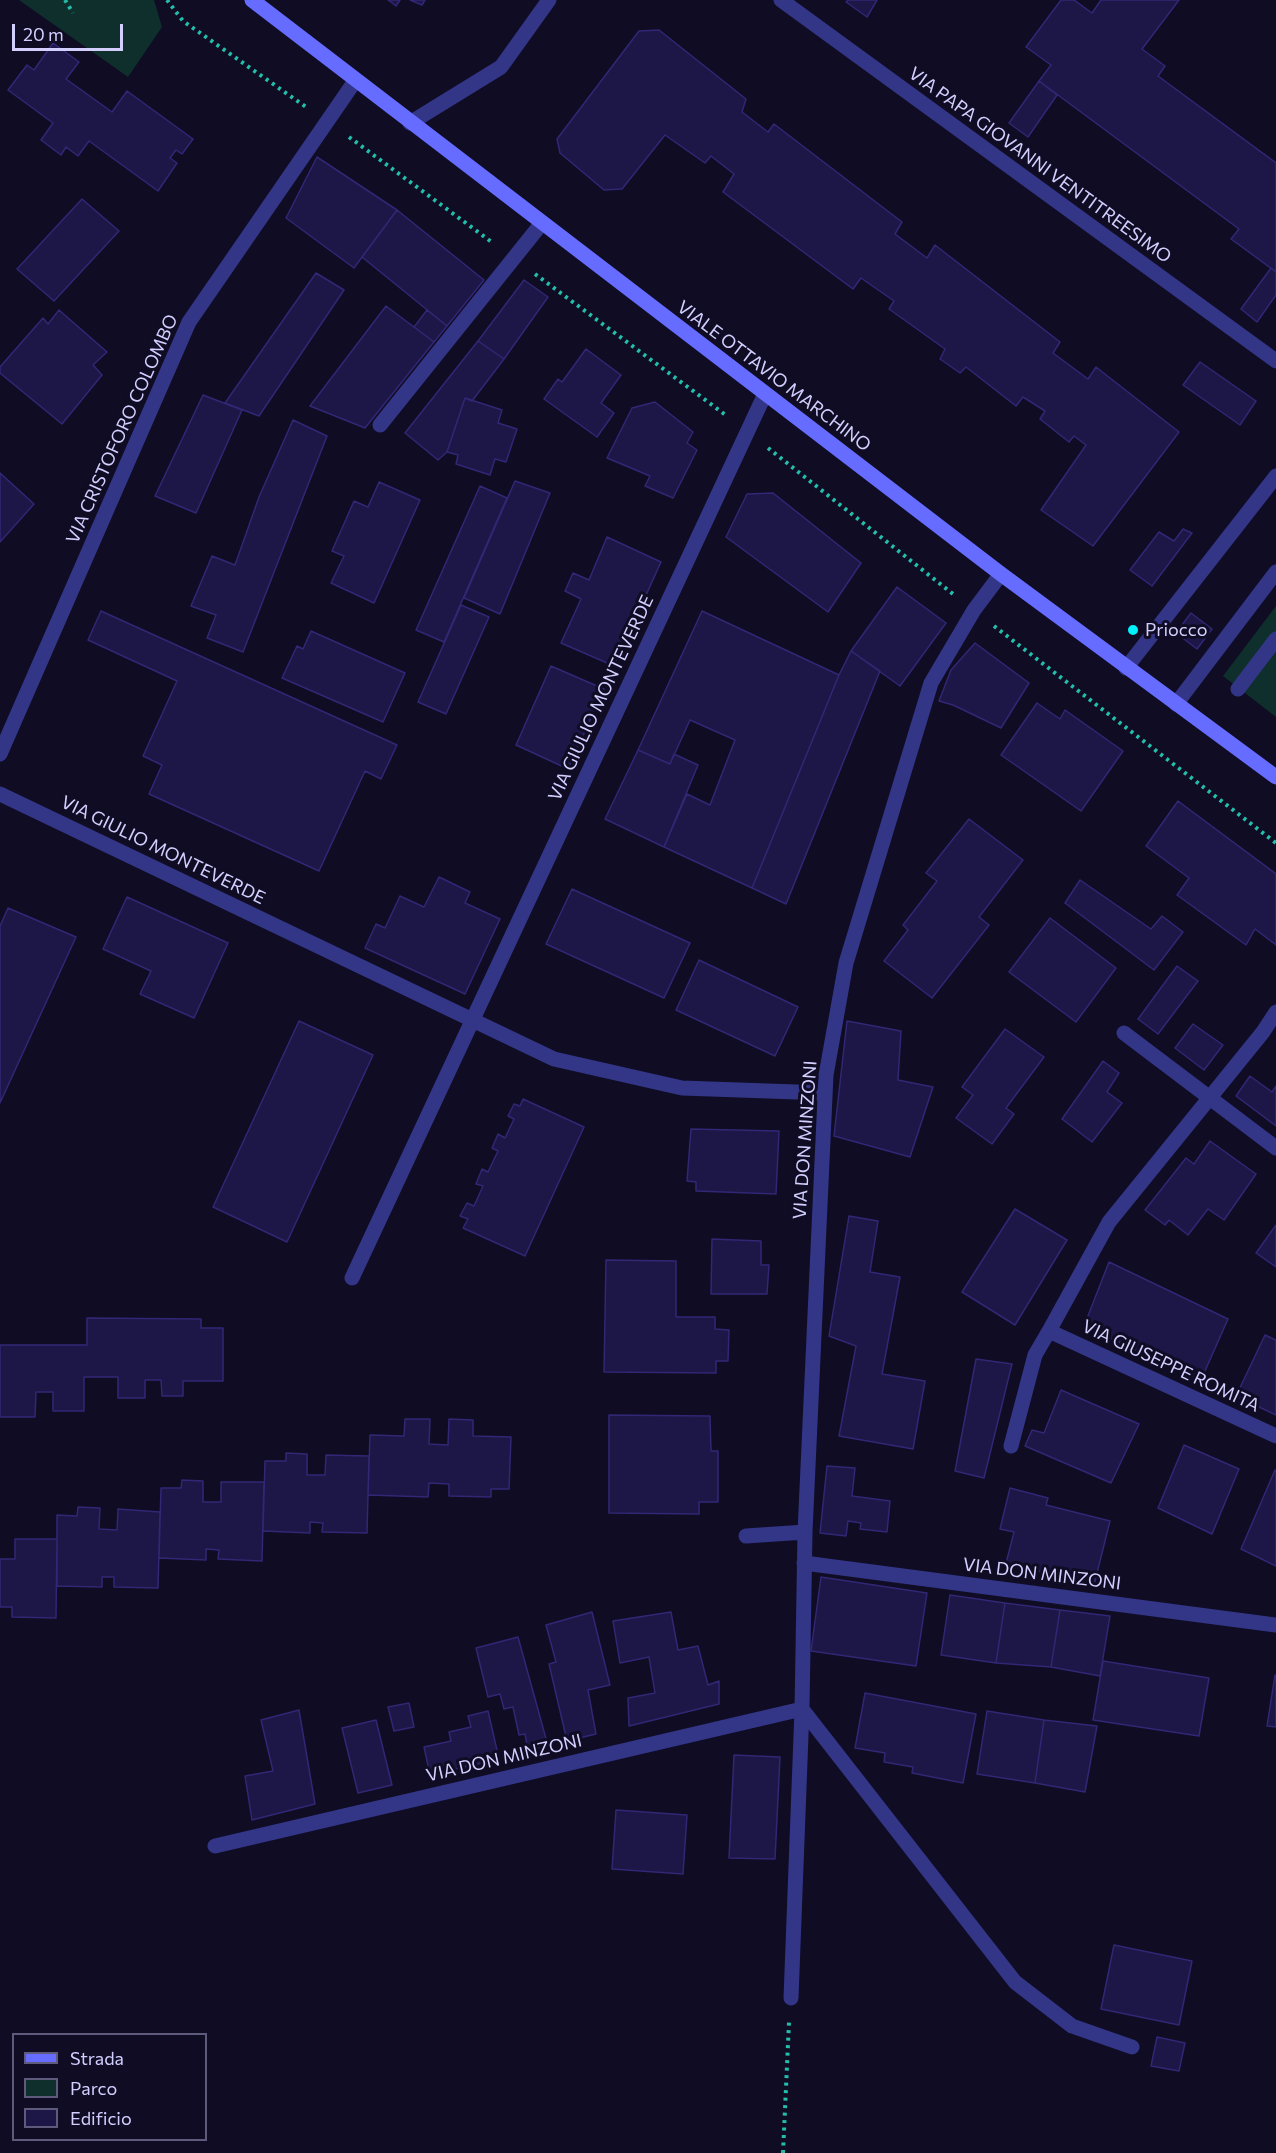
<!DOCTYPE html>
<html>
<head>
<meta charset="utf-8">
<style>
  body { margin:0 }
  #map { position:relative; width:1276px; height:2153px; overflow:hidden; background:#0f0c24; font-family:Commissioner,sans-serif }
  canvas { display:block }
  .legend { position:absolute; left:12px; top:2033px; width:195px; height:108px; box-sizing:border-box; background:#0f0c24; border:2px solid #5d5a7c; margin:0; padding:8px 10px; list-style:none; font-size:18px; color:#d2cfff }
  .legend li { display:flex; align-items:center; gap:12px; height:30px }
  .legend b { width:30px; border:2px solid #5d5a7c }
  .scale { position:absolute; left:12px; top:24px; width:111px; height:27px; box-sizing:border-box; border:3px solid #d2cfff; border-top:0; padding-left:8px; font-size:18px; line-height:21px; white-space:nowrap; color:#d2cfff; -webkit-text-stroke:4px #0f0c24; paint-order:stroke }
</style>
</head>
<body>
<div id="map">
<canvas width="1276" height="2153"></canvas>
<ul class="legend">
<li><b style="height:8px;background:#666cff"></b>Strada</li>
<li><b style="height:16px;background:#0f2f2c"></b>Parco</li>
<li><b style="height:16px;background:#1d1747"></b>Edificio</li>
</ul>
<div class="scale">20 m</div>
</div>
<script>
const g = document.querySelector('canvas').getContext('2d');
g.lineJoin = 'round';
function fillPath(path, color) { g.fillStyle = color; g.fill(path, 'evenodd'); }
function trace(path, color, width, dash) { g.strokeStyle = color; g.lineWidth = width; g.lineCap = dash ? 'butt' : 'round'; g.setLineDash(dash || []); g.stroke(path); }
function label(font, color, halo, rows, align = 'center') {
  g.font = font + ' Commissioner,sans-serif'; g.lineWidth = 6; g.setLineDash([]); g.textBaseline = 'middle'; g.strokeStyle = halo; g.fillStyle = color; for (const [text, x, y, turn = 0] of rows) {
    g.save(); g.translate(x, y); g.rotate((+turn || 0) * Math.PI / 180); g.textAlign = isNaN(turn) ? turn : align; if (halo) g.strokeText(text, 0, 0); g.fillText(text, 0, 0); g.restore();
  }
}
const green = new Path2D(`
  M19 0H154L162 27 128 77Z
  M1276 606V717L1223 676Z`);
const building = new Path2D(`
  M388 0H400L396 6Z
  M410 0H425L422 5Z
  M848 0H877L867 17 846 2Z
  M1061 0H1074L1092 13 1101 0H1179L1142 49 1165 66 1158 76 1276 163V272L1231 239 1239 229 1039 81 1051 65 1026 47Z
  M659 30 746 99 742 112 768 132 774 124 902 222 895 234 927 258 935 245 1060 342 1053 353 1088 379 1096 367 1179 432 1093 546 1041 510 1086 445 1074 436 1069 442 1040 419 1045 411 1023 397 1016 406 966 367 960 373 940 359 945 349 889 309 894 301 861 278 853 289 723 192 734 174 711 156 705 163 665 135 622 189 604 190 560 153 557 139 639 31Z
  M53 43 79 62 66 79 112 112 127 91 193 139 182 154 176 150 170 158 177 163 158 191 89 141 78 156 66 147 61 155 41 140 53 123 8 90 27 65 34 70Z
  M1039 81 1057 95 1028 137 1009 123Z
  M317 157 397 210 354 268 286 218Z
  M82 199 119 231 54 301 17 269Z
  M397 210 484 280 447 326 362 257Z
  M1271 268 1276 272V295L1257 322 1241 309Z
  M316 273 344 290 259 416 225 403Z
  M524 280 548 297 504 359 478 341Z
  M386 306 434 342 365 428 310 406Z
  M59 310 107 352 93 365 102 375 62 424 0 373V367L43 318 48 324Z
  M427 310 447 326 434 342 414 327Z
  M478 341 504 359 472 401 465 398 447 452 438 460 405 433Z
  M586 349 621 375 601 403 614 413 597 437 544 399 558 379 562 382Z
  M1200 362 1256 401 1240 425 1183 385Z
  M203 395 242 410 196 513 155 496Z
  M465 398 502 410 498 423 517 429 506 462 495 459 490 475 456 464 458 455 447 452Z
  M655 402 693 432 687 443 697 450 673 498 645 486 650 476 607 458 632 408Z
  M293 420 327 436 243 652 207 638 216 615 191 606 212 556 235 565 259 497Z
  M0 473 34 504 0 542Z
  M515 481 550 493 500 614 464 598Z
  M379 482 420 500 374 603 331 583 344 556 332 551 354 501 368 507Z
  M480 486 507 498 444 642 416 630Z
  M773 493 861 563 828 612 726 537 747 494Z
  M1183 529 1192 533 1152 586 1130 570 1159 532 1174 541Z
  M607 537 661 562 614 666 561 643 581 599 565 591 573 573 589 580Z
  M897 587 946 623 900 686 851 651Z
  M461 605 489 617 446 714 418 702Z
  M101 611 397 745 381 779 365 771 319 871 149 794 162 765 143 756 177 681 88 640Z
  M702 611 839 675 752 888 664 847 687 794 710 805 735 740 690 720 670 764 638 750Z
  M1191 613 1212 629 1197 649 1176 633Z
  M311 631 405 673 383 722 282 678 297 646 303 649Z
  M975 643 1029 683 1001 728 953 705 939 701 951 670Z
  M851 651 880 671 786 904 752 888 839 675Z
  M551 666 604 689 568 769 516 745Z
  M1037 703 1060 719 1065 710 1123 751 1081 811 1001 755Z
  M638 750 670 764 674 754 698 765 664 847 605 819Z
  M1178 801 1276 874V945L1255 929 1246 945 1177 895 1189 878 1146 846Z
  M969 819 1023 860 979 917 989 925 932 998 884 961 908 930 903 925 937 881 926 873Z
  M439 877 470 892 465 903 500 919 465 994 365 948 376 924 385 928 400 896 424 907Z
  M1080 880 1151 929 1162 916 1183 932 1154 970 1065 903Z
  M572 889 690 943 664 998 546 944Z
  M127 897 228 943 194 1018 140 994 151 971 103 949Z
  M8 908 76 937 0 1103V926Z
  M1050 918 1116 968 1076 1022 1009 972Z
  M699 960 798 1007 775 1056 676 1010Z
  M1177 966 1198 981 1158 1034 1138 1019Z
  M299 1021 373 1055 287 1242 213 1207Z
  M847 1021 901 1031 898 1080 933 1087 910 1157 834 1136Z
  M1193 1024 1223 1045 1204 1070 1175 1048Z
  M1005 1029 1044 1057 1006 1108 1014 1114 992 1144 956 1118 973 1095 962 1087Z
  M1103 1061 1119 1073 1107 1092 1122 1103 1092 1142 1062 1119Z
  M1250 1076 1272 1092 1276 1086V1126L1236 1096Z
  M523 1099 584 1127 525 1256 463 1228 468 1219 460 1216 467 1203 474 1206 483 1186 476 1184 482 1169 488 1172 498 1151 492 1148 498 1134 505 1138 514 1119 508 1116 514 1104 520 1106Z
  M691 1129 779 1131 776 1194 696 1191V1182L687 1181Z
  M1210 1141 1256 1174 1224 1220 1208 1209 1188 1235 1169 1220 1165 1225 1145 1210 1186 1158 1194 1164Z
  M1015 1209 1067 1240 1015 1325 962 1292Z
  M849 1216 878 1221 870 1272 900 1277 882 1374 925 1381 913 1449 839 1436 856 1346 829 1336Z
  M1276 1225V1267L1256 1253Z
  M712 1239 761 1241V1265H769L767 1294H711Z
  M606 1260 676 1261V1317H715V1329L729 1330 728 1361H716V1373L604 1372Z
  M1109 1262 1228 1319 1201 1380 1084 1326Z
  M87 1318 201 1319V1328H223V1381H183V1396H162L161 1380H145V1398H118V1377H84V1411H53V1392H36L35 1417H0V1345H87Z
  M1265 1335 1276 1340V1415L1236 1396Z
  M976 1359 1012 1364 984 1478 955 1471Z
  M1061 1390 1139 1424 1111 1483 1025 1446 1032 1430 1044 1433Z
  M609 1415 710 1416 711 1451H718V1502H699V1514L609 1513Z
  M405 1419H430L429 1444 448 1445 449 1419 473 1420V1436L511 1437 509 1489H491V1497L449 1496V1484L429 1483 428 1497 368 1495 370 1435 404 1436Z
  M1184 1445 1239 1469 1212 1534 1158 1508Z
  M286 1453 307 1454V1475H325L326 1455 369 1456 367 1533 322 1532 323 1523 310 1522V1533L263 1531 265 1461H286Z
  M827 1466 855 1468 852 1496 890 1501 887 1532 860 1529 861 1523 848 1521 846 1536 820 1533Z
  M1275 1470 1276 1471V1566L1241 1549Z
  M182 1480 203 1481V1502H221V1482H264L262 1561 218 1559 219 1550 206 1549V1560L159 1558 161 1488H181Z
  M1010 1488 1048 1498 1046 1505 1110 1521 1094 1585 1006 1563 1014 1532 1000 1529Z
  M78 1507 100 1508 99 1529 117 1530 118 1509 160 1512 158 1588 114 1587V1577H102V1587L57 1586V1515L77 1516Z
  M15 1539H57L56 1618 12 1617V1607H0V1559H15Z
  M821 1577 927 1593 916 1666 811 1651Z
  M950 1595 1005 1603 996 1663 941 1655Z
  M1005 1603 1060 1610 1051 1667 996 1663Z
  M1060 1610 1110 1616 1100 1676 1051 1667Z
  M592 1612 610 1685 588 1690 596 1734 567 1741 549 1664 556 1662 546 1625Z
  M671 1612 678 1650 698 1646 708 1685 719 1681V1704L629 1726 628 1698 655 1693 649 1657 620 1663 613 1621Z
  M518 1637 548 1746 528 1751 525 1734 519 1735 513 1707 504 1709 500 1694 488 1697 476 1648Z
  M1103 1661 1209 1678 1199 1736 1093 1720Z
  M1275 1675H1276V1727L1267 1726Z
  M865 1693 976 1714 963 1783 912 1773 913 1767 884 1762 885 1753 855 1748Z
  M409 1703 414 1727 394 1731 388 1707Z
  M299 1710 315 1804 252 1820 245 1776 273 1771 261 1720Z
  M488 1711 499 1759 430 1775 424 1747 451 1741 449 1732 471 1727 468 1716Z
  M987 1711 1044 1720 1035 1783 977 1774Z
  M376 1720 392 1785 358 1793 342 1728Z
  M1044 1720 1097 1726 1085 1792 1035 1783Z
  M734 1755 780 1757 775 1859 729 1858Z
  M616 1810 687 1815 683 1874 612 1869Z
  M1114 1945 1192 1961 1179 2025 1101 2009Z
  M1157 2037 1185 2043 1179 2071 1151 2066Z`);
const path = new Path2D(`
  M65 0 73 13
  M167 0 183 21 306 107
  M349 137 493 243
  M535 274 727 416
  M768 448 953 594
  M994 626 1276 843
  M783 2153 789 2022`);
const street = new Path2D(`
  M781 0 1276 361
  M410 123 501 67 549 0
  M380 425 542 223
  M1126 668 1276 476
  M1238 689 1276 639
  M1176 704 1276 572
  M0 754 189 322 355 81
  M0 794 554 1059 682 1088 825 1093
  M1276 1012 1263 1032 1109 1222 1049 1331 1276 1436
  M1124 1033 1276 1148
  M352 1278 765 394
  M1011 1446 1035 1355 1049 1331
  M746 1536 805 1532
  M804 1563 1276 1625
  M215 1846 802 1709 1015 1982 1072 2026 1132 2047
  M791 1998 802 1709 805 1532 826 1075 846 963 931 683 974 610 1001 574`);
const secondary = new Path2D(`
  M252 0 1001 574 1276 777`);
const markers = [
  [1133,630,6,"#00f1fa"]
];
const streetNames = [
  ["VIA PAPA GIOVANNI VENTITREESIMO",1040,165,36],
  ["VIALE OTTAVIO MARCHINO",774,376,37],
  ["VIA CRISTOFORO COLOMBO",122,429,-66],
  ["VIA GIULIO MONTEVERDE",601,698,-65],
  ["VIA GIULIO MONTEVERDE",163,850,26],
  ["VIA DON MINZONI",805,1140,-86],
  ["VIA GIUSEPPE ROMITA",1171,1366,25],
  ["VIA DON MINZONI",1042,1574,7],
  ["VIA DON MINZONI",504,1758,-13]
];
const poiNames = [
  ["Priocco",1145,630]
];
fillPath(green, '#0f2f2c');
fillPath(building, '#1d1747');
trace(building, '#312775', 1.5);
trace(path, '#24beab', 4, [3, 4.5]);
trace(street, '#333587', 15);
trace(secondary, '#666cff', 15);
for (const [x, y, r, color] of markers) { const dot = new Path2D(); dot.arc(x, y, r, 0, 2 * Math.PI); g.fillStyle = color; g.fill(dot); trace(dot, '#0f0c24', 2); }
label('18px', '#d2cfff', '#0f0c24', streetNames);
label('18px', '#d2cfff', '#0f0c24', poiNames, 'left');
</script>
</body>
</html>
